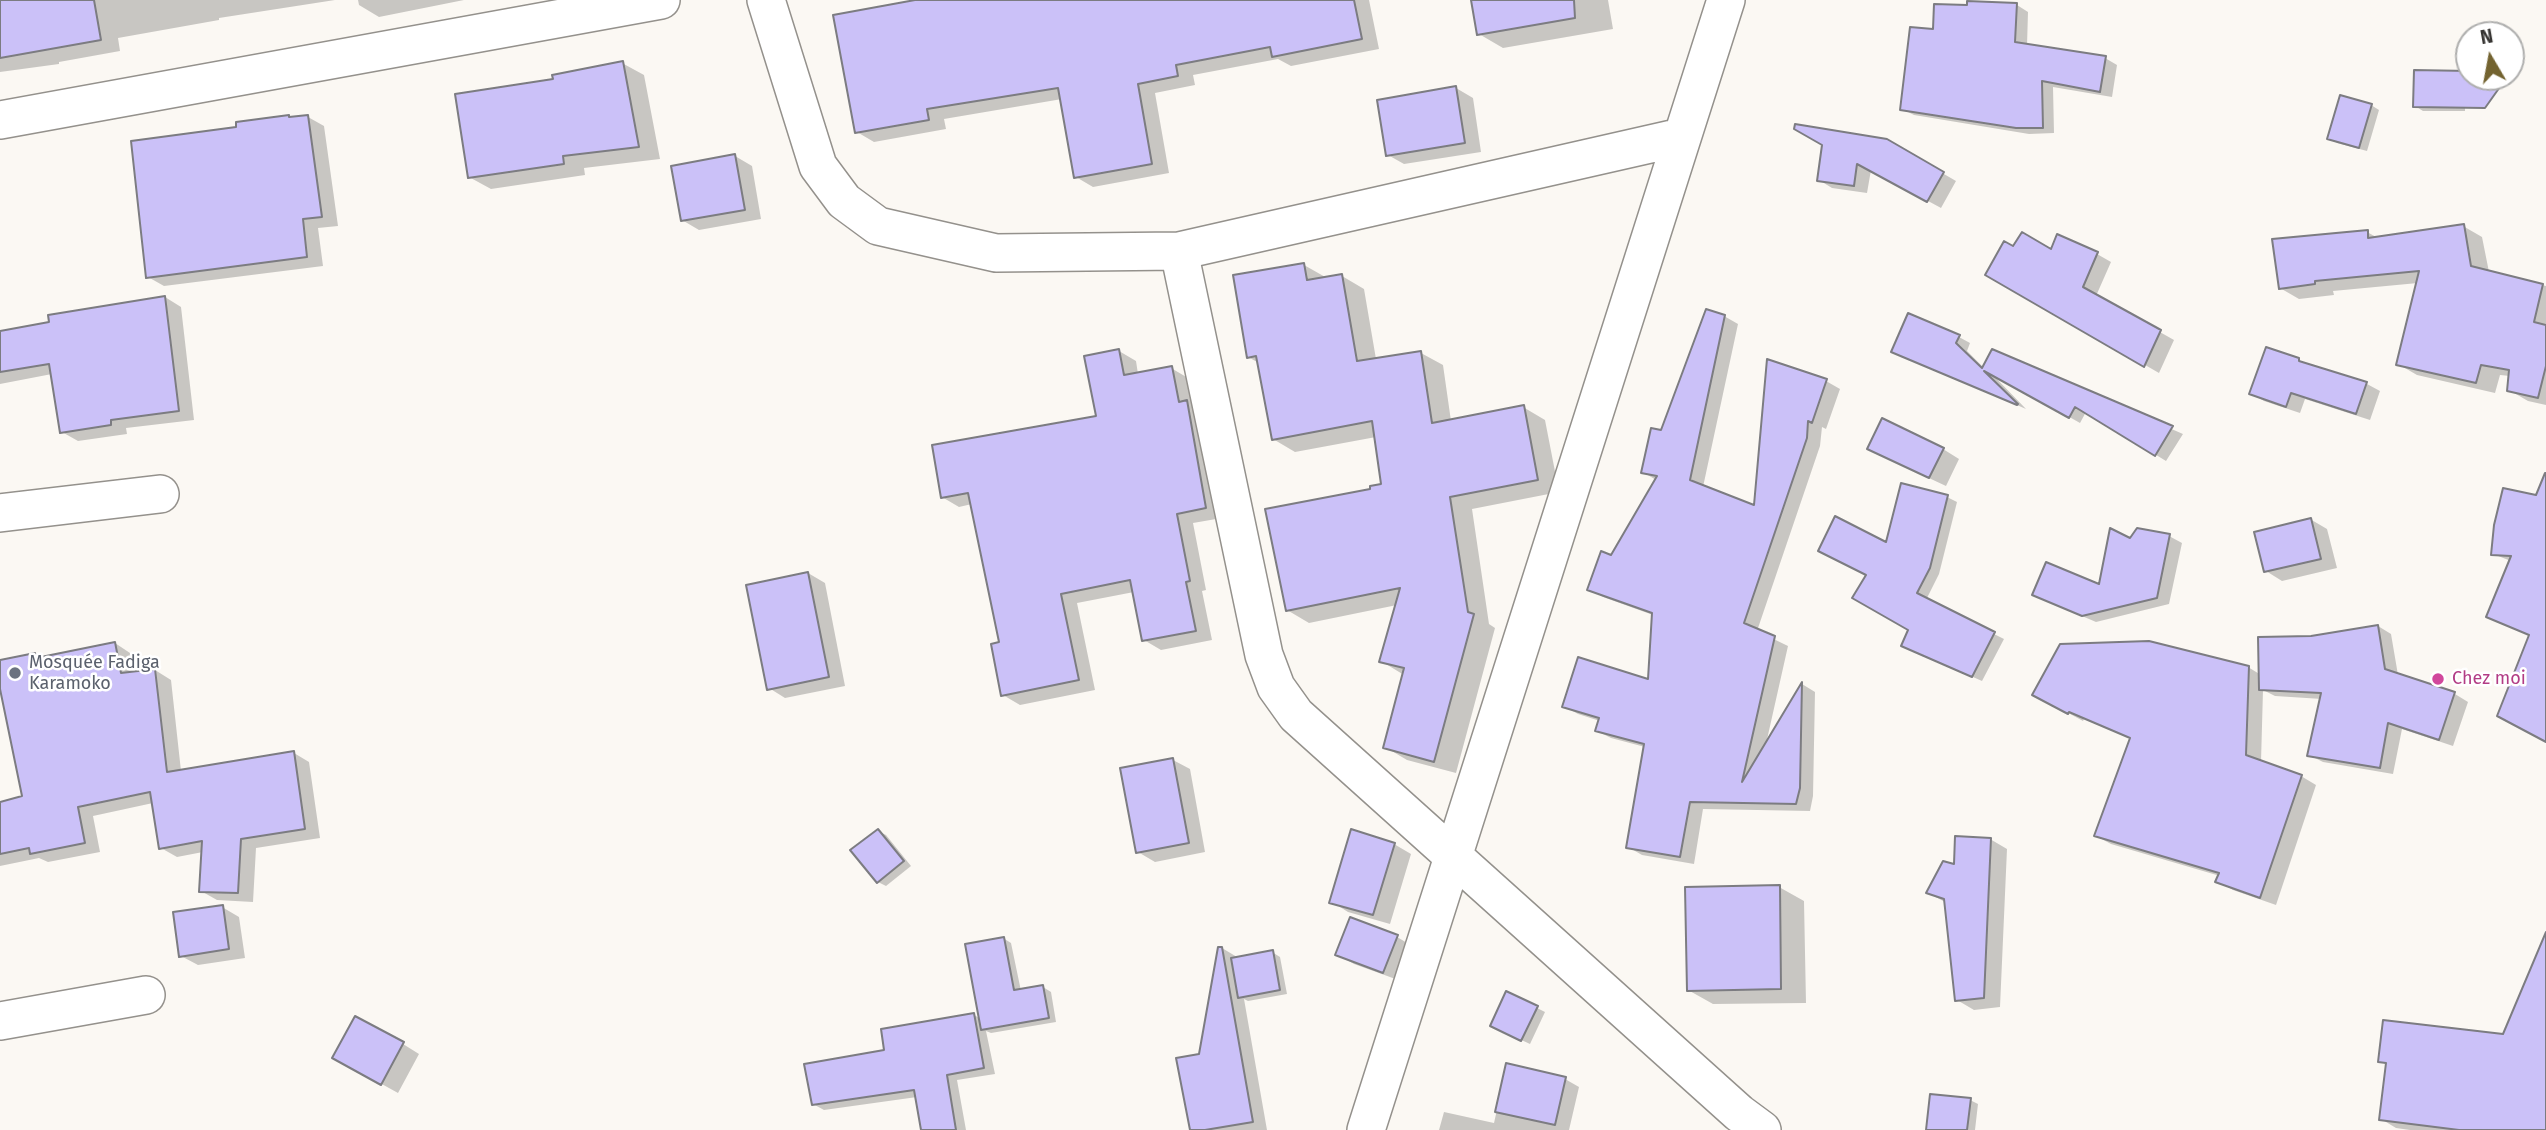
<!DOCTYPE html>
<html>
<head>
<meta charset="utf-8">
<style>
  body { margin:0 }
  #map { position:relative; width:2546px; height:1130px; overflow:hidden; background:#fbf8f3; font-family:"Fira Sans",sans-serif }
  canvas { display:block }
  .north { position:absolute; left:2455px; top:21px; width:70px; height:70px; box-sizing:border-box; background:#fff; border:2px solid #afafae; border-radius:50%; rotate:350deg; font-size:19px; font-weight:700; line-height:28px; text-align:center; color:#383634 }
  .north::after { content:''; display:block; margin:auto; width:24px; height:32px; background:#736330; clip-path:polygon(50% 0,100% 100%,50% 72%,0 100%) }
</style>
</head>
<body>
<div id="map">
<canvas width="2546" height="1130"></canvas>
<div class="north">N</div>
</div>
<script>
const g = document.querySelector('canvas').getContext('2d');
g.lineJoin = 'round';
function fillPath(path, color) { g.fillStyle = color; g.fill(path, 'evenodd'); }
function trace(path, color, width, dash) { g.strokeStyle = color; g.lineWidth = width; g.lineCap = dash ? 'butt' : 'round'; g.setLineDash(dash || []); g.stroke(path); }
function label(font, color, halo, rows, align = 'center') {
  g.font = font + ' "Fira Sans",sans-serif'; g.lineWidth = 5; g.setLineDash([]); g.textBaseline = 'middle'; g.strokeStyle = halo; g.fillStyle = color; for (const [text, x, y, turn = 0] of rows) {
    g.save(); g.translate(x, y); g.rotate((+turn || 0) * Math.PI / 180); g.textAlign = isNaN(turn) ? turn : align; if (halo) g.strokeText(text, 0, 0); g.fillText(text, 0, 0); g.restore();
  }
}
const shadow = new Path2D(`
  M0 0H335L219 18V20L118 38 120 51 59 62V64L0 72Z
  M358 0H464L379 17 359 5Z
  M925 0H1369L1379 49 1291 66 1278 59 1193 75 1195 85 1155 93 1169 173 1093 187 1076 177 1062 99 944 119 946 129 874 142 857 132Z
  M1473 0H1608L1613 29 1503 48 1479 34Z
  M2017 5 2028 12 2027 46 2105 58 2117 65 2112 97 2053 87 2054 133 2029 134 1914 115 1902 109 1935 31Z
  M622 63 644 75 660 159 584 168 585 175 491 189 469 177 555 81Z
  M2466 77 2465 111H2423L2415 106Z
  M1456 88 1473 98 1481 152 1404 164 1388 155Z
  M2371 105 2379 110 2367 151 2337 143 2329 138Z
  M308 117 324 126 338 226 318 228 323 266 164 286 148 277 238 129Z
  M1887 141 1956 181 1941 208 1871 170 1867 193 1832 188 1819 180Z
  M735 156 752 166 761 219 699 230 682 220Z
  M2463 226 2482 237 2489 272 2546 286V405L2528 401 2509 390 2510 376 2500 375 2495 393 2417 375 2398 364 2418 283 2333 291 2334 295 2299 299 2280 288 2367 232 2378 238Z
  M2052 252 2097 254 2111 262 2096 296 2174 340 2159 373 1987 274Z
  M1304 265 1327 278 1342 276 1364 289 1376 359 1421 353 1443 365 1451 421 1523 407 1545 420 1559 492 1472 509 1489 624 1495 628 1456 773 1407 760 1385 747 1404 675 1381 661 1397 605 1309 623 1287 610 1372 490 1383 485 1376 437 1295 452 1273 439 1259 363 1248 357Z
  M165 297 181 307 194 420 126 428 127 434 78 441 62 432 52 374 0 384V332Z
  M1724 316 1738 324 1703 487 1756 507 1826 381 1840 389 1826 429 1822 427 1820 446 1757 631 1788 646 1766 744 1802 684 1815 692 1813 796 1810 811 1703 809 1694 864 1642 855 1628 847 1645 747 1611 738 1597 731 1600 721 1578 714 1564 706 1650 681 1653 615 1603 597 1589 589 1611 557 1656 480 1643 472Z
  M1959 337 1970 343 1967 351 1984 368 1992 351 2183 434 2166 461 2086 412 2080 423 1990 372 2026 409 1893 351Z
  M1119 351 1136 361 1138 374 1171 368 1188 378 1222 518 1193 523 1206 590 1202 591 1212 640 1161 650 1144 640 1134 592 1077 603 1095 690 1020 705 1003 695 1001 644 972 504 959 507 942 497 1098 418Z
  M2298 360 2308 365 2367 384 2380 391 2370 420 2305 399 2300 413 2264 401 2251 393Z
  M1943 449 1959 459 1946 486 1886 458Z
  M1947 497 1957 502 1939 574 1926 600 2004 639 1982 681 1912 650 1911 629 1887 544Z
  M2546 499V741L2531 636 2488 617 2511 561 2493 554Z
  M2310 519 2327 529 2337 568 2282 581 2266 571Z
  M2169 536 2182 543 2169 604 2096 622 2047 601 2100 587 2131 540Z
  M808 573 825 583 845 686 785 698 769 688Z
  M2378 626 2391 634 2398 675 2455 694 2468 702 2453 746 2402 729 2393 774 2323 762 2309 755 2322 699 2275 696 2263 690 2261 762 2301 776 2316 785 2276 905 2233 890 2218 881 2220 876 2111 844 2096 836 2131 739 2084 719 2083 721 2050 703 2248 667 2261 675 2311 637Z
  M115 643 130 653 135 673 155 670 171 680 181 771 294 753 309 762 320 838 256 848 253 902 217 900 201 891 203 852 177 857 161 848 153 803 93 816 100 852 48 862 39 858 0 866V804L24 796 0 675V662L35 655 42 659Z
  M1173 760 1190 769 1205 852 1155 862 1138 852Z
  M878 831 886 835 911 866 886 886 878 882Z
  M1990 839 2007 849 2000 1007 1974 1010 1957 1000 1945 902 1928 893 1956 867Z
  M1394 844 1411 854 1390 924 1348 912 1332 902Z
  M1779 887 1804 901 1806 1003 1713 1004 1688 990Z
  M222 907 239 917 245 958 198 965 181 956Z
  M1397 937 1414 947 1401 981 1354 964 1337 954Z
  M1003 938 1011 943 1021 991 1043 987 1051 992 1056 1022 991 1033 986 1031 995 1074 957 1080 966 1130H923L917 1097 824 1110 813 1104 886 1051 974 1015 981 1019Z
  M1222 948 1237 957 1272 952 1280 957 1287 994 1248 1001 1244 999 1267 1130H1191L1200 1055Z
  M1537 1008 1545 1012 1530 1044 1500 1030Z
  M2546 1029V1130H2410L2396 1128 2381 1119 2387 1065 2380 1061Z
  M403 1044 419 1054 398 1093 351 1067Z
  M1507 1065 1565 1079 1579 1087 1569 1130H1439L1444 1112 1494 1123Z
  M1970 1100 1978 1104 1975 1130H1928Z`);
const building = new Path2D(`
  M0 0H94L101 40 0 58Z
  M915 0H1354L1362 39 1272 57 1270 47 1176 65 1178 76 1138 84 1152 164 1074 178 1058 88 927 109 929 120 855 133 833 15Z
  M1471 0H1574L1575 18 1477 35Z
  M1967 1 2017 3 2015 42 2106 56 2100 92 2042 81 2043 128H2016L1900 110 1910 27 1933 29 1934 4 1967 5Z
  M623 61 639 147 563 156 564 164 468 178 455 94 553 79 552 75Z
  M2414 70 2469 71V77H2507L2485 108 2413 107Z
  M1456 86 1465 143 1386 156 1377 100Z
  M2340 95 2372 104 2359 148 2327 139Z
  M289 115V117L308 115 322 217 303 219 307 257 146 278 131 141 236 127V122Z
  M1795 124 1887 139 1944 172 1927 202 1857 164 1854 186 1817 181 1822 145 1794 129Z
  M735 154 745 210 681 221 671 166Z
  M2464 224 2471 266 2543 284 2534 322 2546 325V366L2538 398 2507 391 2509 370 2481 365 2476 383 2396 365 2419 271 2315 281V284L2279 289 2272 239 2368 230V238Z
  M2022 232 2051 249 2057 234 2098 252 2083 287 2161 330 2144 367 1985 275 2004 241 2013 246Z
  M1304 263 1307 280 1342 274 1357 361 1421 351 1432 423 1524 405 1538 480 1450 497 1468 612 1474 614 1434 762 1383 748 1404 668 1379 662 1400 588 1286 611 1265 509 1370 489V486L1381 484 1372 421 1272 440 1256 356 1247 358 1233 275Z
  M165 296 179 411 111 420V425L60 433 49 364 0 372V331L49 322 48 315Z
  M1706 309 1725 315 1690 480 1754 505 1767 359 1827 379 1812 423 1808 421 1807 438 1744 623 1775 636 1742 782 1802 682 1800 788 1796 804 1690 802 1680 857 1626 848 1644 744 1595 731 1599 718 1562 707 1578 657 1648 679 1652 613 1587 590 1601 551 1611 555 1657 476 1641 473 1651 428 1661 430Z
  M1908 313 1960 335 1956 343 1982 368 1992 349 2173 426 2155 456 2075 407 2069 418 1984 371 2018 404 2017 405 1891 352Z
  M2266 347 2299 358V361L2367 382 2356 414 2291 393 2286 407 2249 394Z
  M1119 349 1124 375 1172 366 1179 402 1187 400 1206 508 1177 514 1190 581 1186 582 1196 631 1142 641 1130 580 1061 594 1079 680 1001 696 991 644 999 642 968 493 941 498 932 445 1096 416 1084 356Z
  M1882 418 1944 448 1929 478 1867 449Z
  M2545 473H2546V742L2497 716 2529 635 2486 617 2511 556 2491 555 2494 525 2503 488 2536 495Z
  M1901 483 1948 495 1930 568 1917 593 1995 632 1972 677 1901 646 1908 630 1852 598 1866 575 1818 551 1835 516 1886 542Z
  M2311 518 2321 559 2264 572 2254 532Z
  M2110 528 2130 538 2137 528 2170 534 2157 598 2082 616 2032 595 2046 562 2099 584Z
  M808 572 829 677 767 690 746 585Z
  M2378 625 2385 669 2455 692 2439 740 2388 723 2380 768 2307 756 2321 693 2259 690 2258 637 2311 636Z
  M2149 641 2249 666 2246 755 2302 775 2260 898 2215 882 2219 873 2094 836 2130 738 2069 712 2068 714 2032 695 2060 644Z
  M115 642 121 673 155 669 167 772 294 751 305 829 241 839 238 893 199 892 202 841 159 849 150 792 78 807 85 843 30 854 29 848 0 854V802L22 796 0 689V660L35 653 36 658Z
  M1173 758 1189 843 1136 853 1120 768Z
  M878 829 904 861 877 883 850 850Z
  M1351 829 1395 843 1373 915 1329 903Z
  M1955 836 1991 838 1984 998 1955 1001 1944 899 1926 893 1943 861 1954 864Z
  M1780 885 1781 989 1687 991 1685 887Z
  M223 905 229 949 179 957 173 912Z
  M1350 917 1398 935 1383 973 1335 955Z
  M2546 932V1130H2459L2379 1120 2386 1063 2378 1062 2383 1020 2503 1034Z
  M1004 937 1014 990 1043 985 1049 1018 981 1030 965 944Z
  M1218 947H1222L1253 1122 1205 1130H1190L1176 1058 1199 1054Z
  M1273 950 1280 990 1238 998 1231 958Z
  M1506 991 1538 1006 1521 1041 1490 1026Z
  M974 1013 984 1068 947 1075 956 1130H921L914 1090 812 1105 804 1064 884 1050 881 1029Z
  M355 1016 404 1042 381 1085 332 1058Z
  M1506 1063 1566 1077 1555 1125 1495 1112Z
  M1930 1094 1971 1098 1967 1130H1926Z`);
const street = new Path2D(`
  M766 0 818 166 844 201 878 226 996 253 1179 251 1681 137
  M0 120 661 0
  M1179 251 1264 655 1276 687 1296 715 1739 1113 1762 1130
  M0 513 160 494
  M0 1021 146 995
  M1366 1130 1726 0`);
const markers = [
  [15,673,7,"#6b7280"],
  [2438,679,7,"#d1479c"]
];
const worshipNames = [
  ["Mosquée Fadiga",29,663],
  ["Karamoko",29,684]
];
const hotelNames = [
  ["Chez moi",2452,679]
];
fillPath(shadow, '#0003');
fillPath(building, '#cbc1f8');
trace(building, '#7c7c81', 2);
trace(street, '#94918c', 40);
trace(street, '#fff', 37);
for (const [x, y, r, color] of markers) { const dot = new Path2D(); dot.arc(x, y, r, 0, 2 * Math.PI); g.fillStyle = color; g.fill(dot); trace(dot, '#fff', 2.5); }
label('18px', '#5b616d', '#fff', worshipNames, 'left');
label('18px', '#b23c85', '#fff', hotelNames, 'left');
</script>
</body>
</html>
